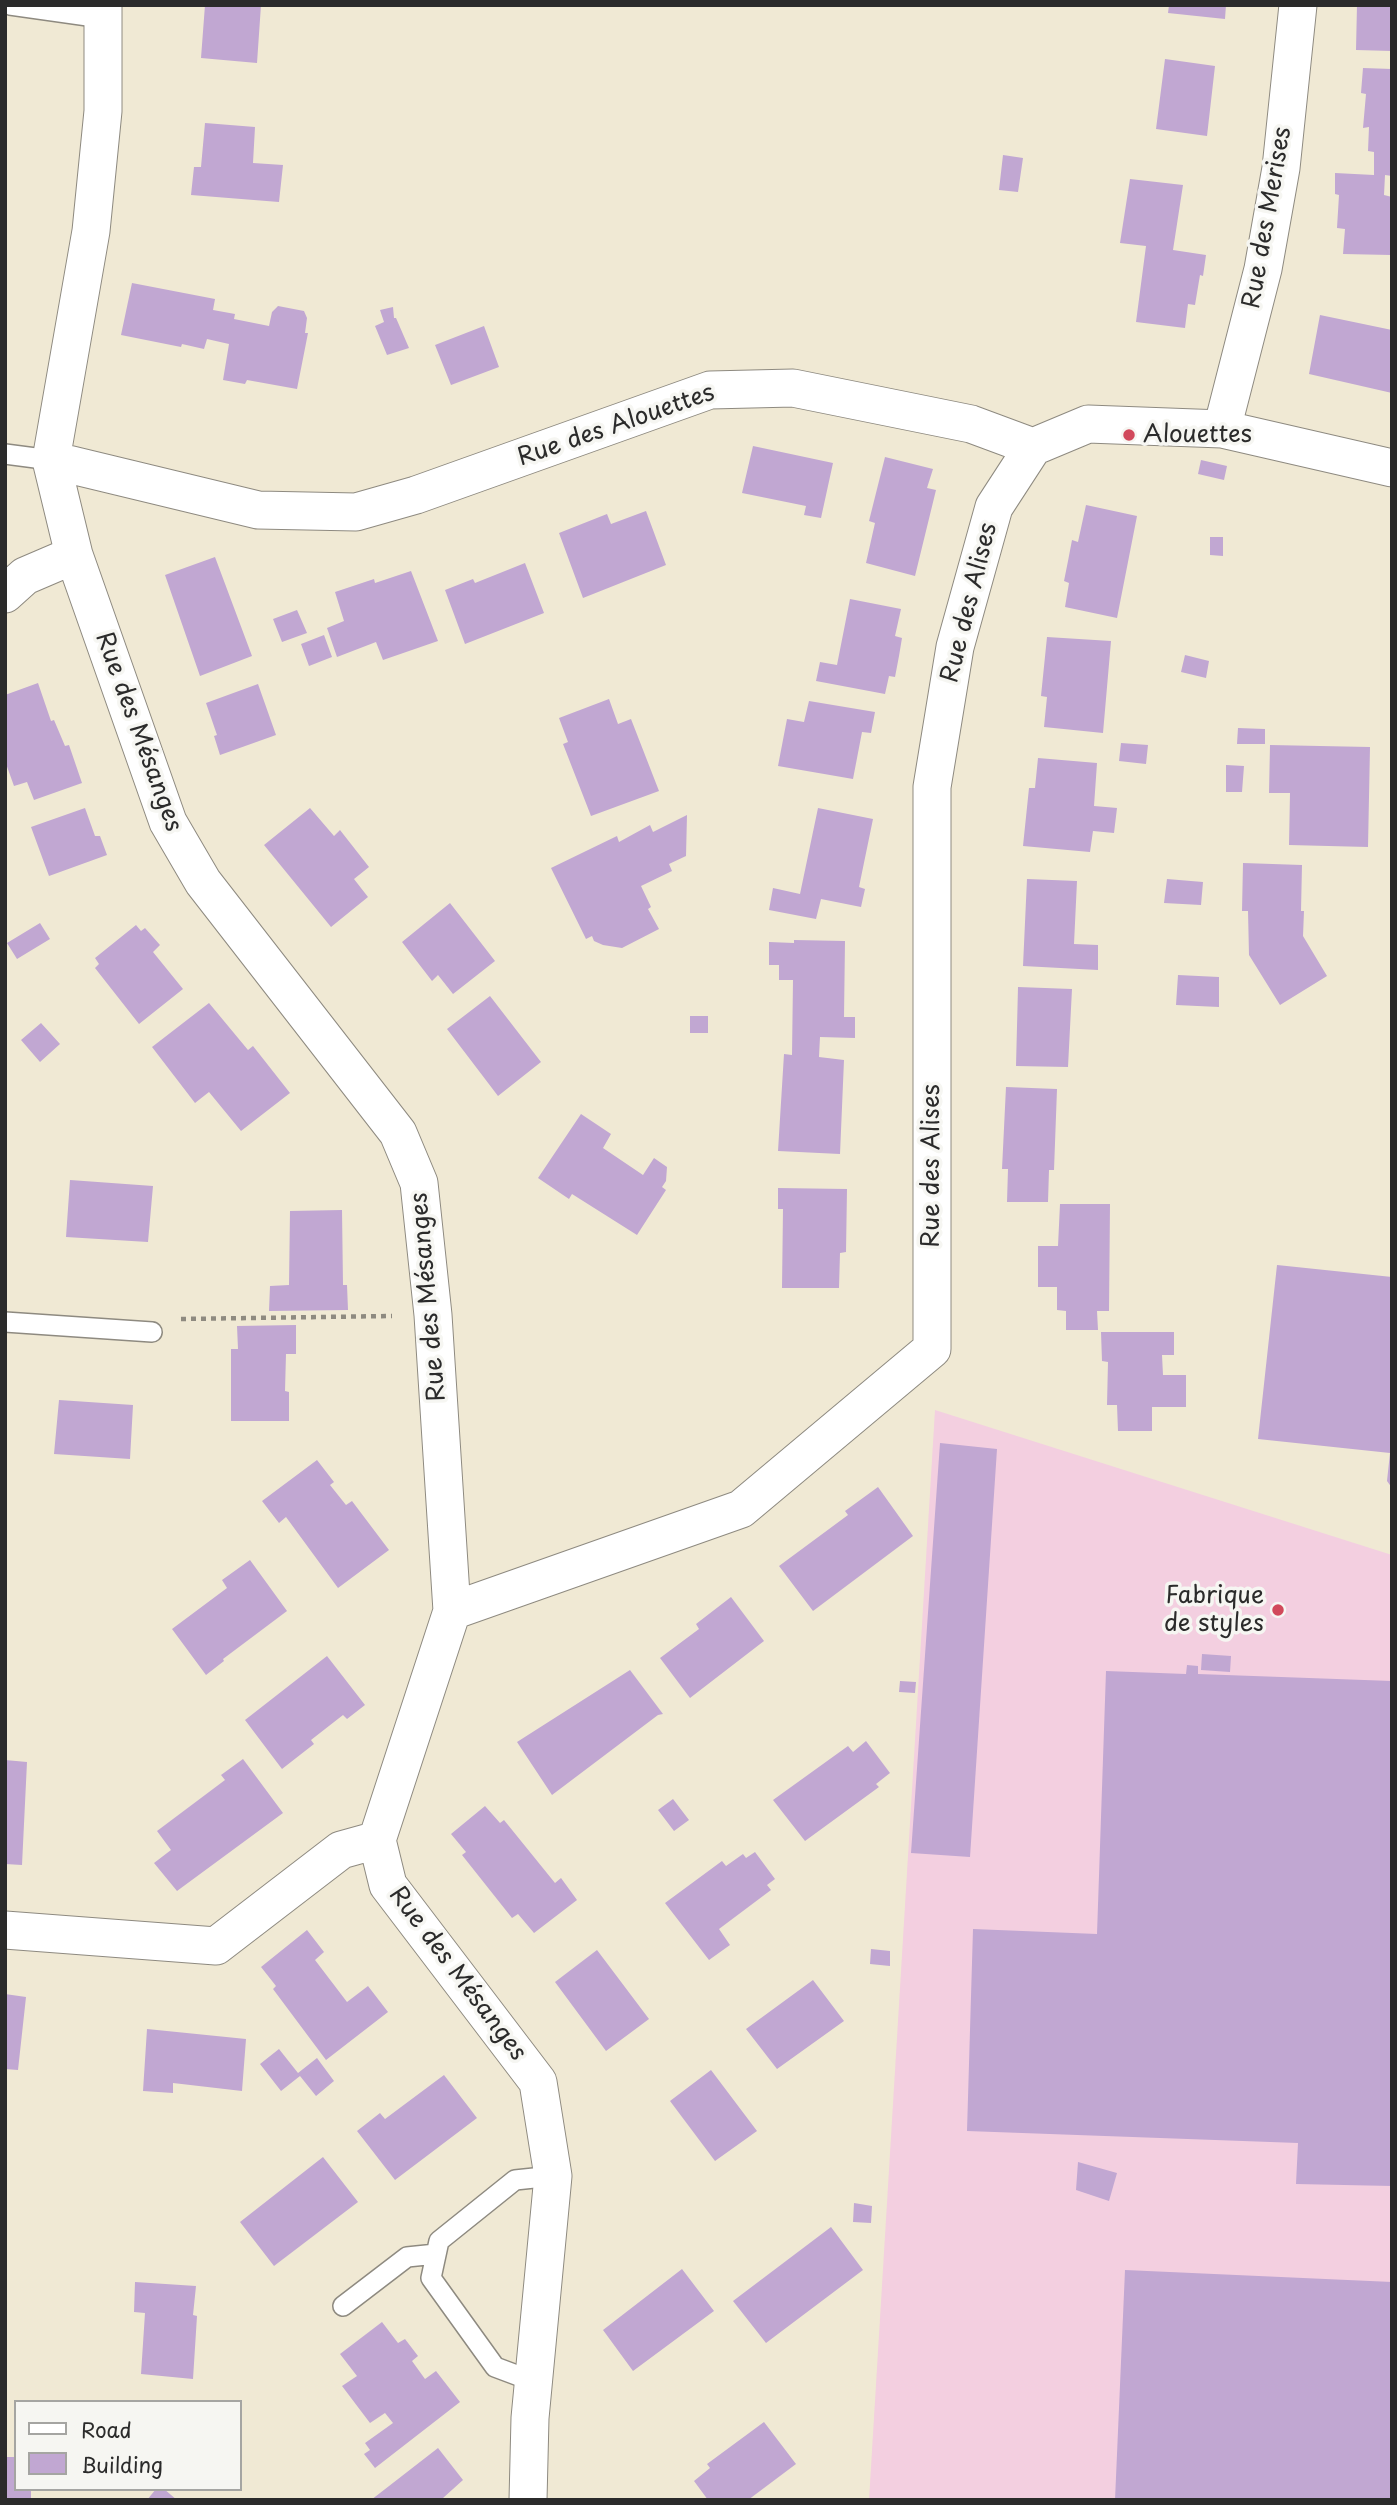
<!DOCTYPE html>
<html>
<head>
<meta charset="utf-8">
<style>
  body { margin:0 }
  #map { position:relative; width:1397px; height:2505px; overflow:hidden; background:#f0e9d4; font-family:"Playpen Sans",sans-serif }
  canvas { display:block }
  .frame { position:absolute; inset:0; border:7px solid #2b2b2b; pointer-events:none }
  .legend { position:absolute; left:14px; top:2400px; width:228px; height:91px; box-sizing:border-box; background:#f6f6f2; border:2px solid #a5a5a2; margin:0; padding:9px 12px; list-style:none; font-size:21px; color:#2b2b2b }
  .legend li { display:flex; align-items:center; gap:14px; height:35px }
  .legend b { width:35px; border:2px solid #a5a5a2 }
</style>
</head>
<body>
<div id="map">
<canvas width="1397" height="2505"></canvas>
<div class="frame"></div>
<ul class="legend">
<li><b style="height:9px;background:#fff"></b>Road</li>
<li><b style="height:19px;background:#c1a7d2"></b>Building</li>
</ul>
</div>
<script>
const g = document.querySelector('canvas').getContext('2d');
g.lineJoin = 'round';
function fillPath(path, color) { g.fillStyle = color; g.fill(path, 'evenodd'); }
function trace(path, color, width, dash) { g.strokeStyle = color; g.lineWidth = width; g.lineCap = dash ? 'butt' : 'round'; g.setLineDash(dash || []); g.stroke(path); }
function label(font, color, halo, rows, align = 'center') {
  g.font = font + ' "Playpen Sans",sans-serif'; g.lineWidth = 7; g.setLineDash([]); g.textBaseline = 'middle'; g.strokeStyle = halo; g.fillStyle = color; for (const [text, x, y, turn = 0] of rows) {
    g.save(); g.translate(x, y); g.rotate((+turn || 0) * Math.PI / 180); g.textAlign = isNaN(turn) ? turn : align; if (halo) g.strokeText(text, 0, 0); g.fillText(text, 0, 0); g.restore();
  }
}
const built = new Path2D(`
  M935 1410 1392 1555V2500H869Z`);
const building = new Path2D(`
  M205 5H261L257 63 201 58Z
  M1169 5H1226L1225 19 1168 13Z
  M1357 5H1392V51L1356 50Z
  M1165 59 1215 66 1207 136 1156 129Z
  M1363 68 1392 69V176L1385 175 1384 195 1392 197 1391 255 1343 254 1345 229 1337 228 1339 195 1335 194V173L1374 175V152L1368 151 1369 127 1363 128 1366 94 1361 93Z
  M205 123 255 127 253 163 283 165 279 202 191 195 194 167H201Z
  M1003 155 1023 158 1018 192 999 190Z
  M1130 179 1183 185 1173 250 1206 255 1203 276 1200 275 1195 305 1188 304 1185 328 1136 322 1146 246 1120 243Z
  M132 283 215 299 213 310 235 314 234 319 269 326 272 312 278 306 304 311 307 318 305 333H308L297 389 247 380 245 384 223 380 229 344 207 339 204 349 182 344 181 347 121 335Z
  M393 307 394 318H396L409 348 387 355 375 326 384 322 380 310Z
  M1320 315 1392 330V393L1309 374Z
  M484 326 499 367 451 385 435 345Z
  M753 446 833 463 821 518 804 515 806 506 742 493Z
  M885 457 933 469 927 488 936 490 915 576 866 563 875 523 869 521Z
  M1201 460 1227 466 1224 480 1198 474Z
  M1086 505 1137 516 1117 618 1065 607 1069 583 1064 581 1068 561 1072 540 1078 542Z
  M646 511 666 565 583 598 559 533 607 514 611 524Z
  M1210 537H1223V556L1210 555Z
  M215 557 252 656 200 676 165 575Z
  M525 563 544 613 465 644 445 590 473 579 475 583Z
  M411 571 438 641 383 660 376 642 337 657 327 628 344 621 335 592 374 579 375 583Z
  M850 599 901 609 895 636 902 638 899 656 895 677 889 676 885 694 816 681 820 662 837 665Z
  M297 610 307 633 282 642 273 619Z
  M324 635 332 657 309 666 301 644Z
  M1047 637 1111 641 1103 733 1044 727 1047 697 1041 696Z
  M1185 655 1209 661 1206 678 1181 672Z
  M38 683 51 721 54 720 65 746 69 745 82 783 34 800 27 782 14 786 5 761V695Z
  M258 684 276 735 220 755 214 736 217 735 206 703Z
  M609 699 618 724 631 719 659 791 591 816 563 744 568 742 559 718Z
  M809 701 875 712 871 733 862 732 853 779 778 766 787 719 804 722Z
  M1238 728 1265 729V744H1237Z
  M1121 743 1148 745 1146 764 1119 761Z
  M1270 745 1370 747 1368 847 1289 845 1290 793H1269Z
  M1038 758 1097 763 1094 806 1117 808 1114 833 1093 831 1090 852 1023 846 1029 788H1035Z
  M1226 765 1244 766 1242 792H1226Z
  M85 808 95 836H100L107 855 49 876 31 827Z
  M310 808 334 836 340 830 369 867 354 879 368 897 331 927 264 845Z
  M818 808 873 819 859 887 865 889 861 907 821 899 816 919 769 910 773 888 800 894Z
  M687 815 686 856 669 864 672 871 641 886 651 907 648 909 659 929 622 948 603 945 594 941 592 936 586 939 551 868 617 836 619 842 650 825 653 832Z
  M1243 863 1302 865 1301 911H1304L1303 936 1327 976 1280 1005 1249 955 1248 911H1242Z
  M1027 879 1077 881 1074 944 1098 945V970L1023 966Z
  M1167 879 1203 882 1201 905 1164 903Z
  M450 903 495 961 453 994 438 975 432 981 402 942Z
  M40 923 50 939 17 959 7 943Z
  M136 925 141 931 145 928 160 945 153 952 183 989 139 1024 95 968 99 964 95 958Z
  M794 940 845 941 844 1017H855V1038L820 1037 819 1057 844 1060 840 1154 778 1151 784 1054 792 1055 793 980H779V965H769V942L794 943Z
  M1178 975 1219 977V1007L1176 1005Z
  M1018 987 1072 989 1068 1067 1016 1066Z
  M490 996 541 1062 498 1096 447 1029Z
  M209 1003 248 1050 253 1046 290 1093 241 1131 209 1092 195 1103 152 1047Z
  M690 1016H708V1033H690Z
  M41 1023 60 1044 40 1062 21 1040Z
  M1006 1087 1057 1089 1054 1170H1049L1048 1202H1007L1008 1169H1002Z
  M581 1114 611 1134 603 1148 643 1175 654 1158 667 1167 666 1181 662 1187 666 1190 637 1235 572 1194 569 1199 538 1178Z
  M70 1180 153 1186 148 1242 66 1237Z
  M778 1188 847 1189 846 1252 840 1253 839 1288H782L783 1209H778Z
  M1060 1204H1110L1109 1311H1097L1098 1330H1066V1311L1057 1310V1287H1038V1246H1058Z
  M342 1210 343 1285H347L348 1310 269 1311 270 1286 289 1285 290 1211Z
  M1277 1265 1392 1277V1488L1387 1481 1390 1453 1258 1439Z
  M296 1325V1354H286L285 1391 289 1392V1421H231V1349H238L237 1326Z
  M1101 1332H1174V1355H1162L1163 1375H1186V1407H1152V1431H1118L1117 1405H1107L1108 1362 1102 1361Z
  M59 1400 133 1405 130 1459 54 1454Z
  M940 1443 997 1449 970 1857 911 1853Z
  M317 1460 334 1482 330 1485 346 1505 352 1501 389 1550 338 1588 286 1517 279 1523 262 1501Z
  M878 1487 913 1536 813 1611 779 1566 848 1515 845 1511Z
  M250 1560 287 1611 223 1659 224 1661 206 1675 172 1629 227 1588 222 1580Z
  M731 1597 764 1641 690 1698 660 1658 699 1629 696 1624Z
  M1202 1654 1231 1656 1230 1672 1201 1670Z
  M327 1656 365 1705 347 1719 343 1715 311 1740 314 1744 282 1769 245 1720Z
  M1187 1665 1198 1666V1674L1392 1681V2186L1296 2184 1298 2143 967 2131 973 1929 1097 1934 1106 1671 1186 1674Z
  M630 1670 663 1714 658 1715 552 1795 517 1742Z
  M900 1681 916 1682 915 1693 899 1692Z
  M866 1741 890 1773 876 1784 879 1787 805 1841 773 1800 848 1746 853 1752Z
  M243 1759 283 1813 177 1891 154 1863 171 1850 157 1831 225 1780 221 1775Z
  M5 1760 27 1762 22 1865 5 1864Z
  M673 1799 689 1820 674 1831 658 1810Z
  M485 1806 500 1823 504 1820 555 1883 561 1878 577 1900 534 1933 518 1914 512 1918 462 1855 466 1852 451 1834Z
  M755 1852 775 1879 767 1885 771 1890 719 1929 730 1945 709 1960 665 1903 722 1861 726 1866 743 1854 746 1858Z
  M307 1930 324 1952 315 1960 347 2002 368 1986 388 2012 326 2060 273 1989 276 1986 261 1967Z
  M871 1949 890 1951V1966L870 1964Z
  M597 1950 649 2019 606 2051 555 1982Z
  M813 1980 844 2021 777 2069 746 2029Z
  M5 1994 26 1997 18 2070 5 2069Z
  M147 2029 246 2039 242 2091 173 2083V2093L143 2091Z
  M279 2049 298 2073 317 2058 334 2081 316 2096 300 2076 281 2091 260 2064Z
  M711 2070 757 2131 715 2161 670 2101Z
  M444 2075 477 2118 395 2180 357 2131 380 2113 385 2119Z
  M323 2157 358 2202 274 2266 240 2222Z
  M1078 2162 1117 2173 1109 2201 1076 2190Z
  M854 2203 872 2206 871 2223 853 2222Z
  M831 2227 863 2270 766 2343 733 2301Z
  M682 2269 714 2311 633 2371 603 2330Z
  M1125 2270 1392 2282V2500H1115Z
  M135 2282 196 2286 193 2315 197 2316 193 2379 141 2374 145 2313 134 2312Z
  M382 2322 398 2343 405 2339 418 2356 412 2361 425 2379 436 2371 460 2402 375 2468 364 2454 370 2450 365 2443 393 2423 385 2413 370 2423 342 2386 357 2376 340 2354Z
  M764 2422 796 2464 748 2500H708L694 2481 710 2468 707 2464Z
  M438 2448 463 2480 443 2498 444 2500H371Z
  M5 2457H16V2489H31V2500H5Z
  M156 2489H164L177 2500H147Z`);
const path = new Path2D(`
  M181 1319 392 1316`);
const lane = new Path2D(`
  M10 5 102 18
  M5 454 51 460
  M5 1322 152 1332
  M343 2306 407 2257 436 2254
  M535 2382 495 2367 431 2278 439 2241 515 2180 553 2176`);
const street = new Path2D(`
  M103 5V111L91 231 51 460 74 555 168 822 203 882 398 1133 419 1183 433 1315 452 1611 377 1840 388 1885 538 2082 553 2176 530 2418 528 2500
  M1222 429 1263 269 1281 168 1298 5
  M51 460 258 510 356 512 416 495 710 390 793 388 971 424 1033 447 1088 424 1222 429 1392 468
  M5 594 25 576 74 555
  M452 1611 741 1509 932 1349V787L955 647 994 507 1033 447
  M5 1930 216 1946 341 1850 377 1840`);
const markers = [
  [1129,435,7,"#d1495b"],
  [1278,1610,7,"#d1495b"]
];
const streetNames = [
  ["Rue des Merises",1268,218,-80],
  ["Rue des Alouettes",616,426,-19],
  ["Rue des Alises",970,603,-76],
  ["Rue des Mésanges",138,732,70],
  ["Rue des Alises",932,1166,-90],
  ["Rue des Mésanges",429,1297,-95],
  ["Rue des Mésanges",457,1974,53]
];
const poiNames = [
  ["Alouettes",1143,435],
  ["Fabrique",1264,1596,"right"],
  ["de styles",1264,1624,"right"]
];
fillPath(built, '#f3cfe0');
fillPath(building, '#c1a7d2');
trace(lane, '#8e8a80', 22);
trace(street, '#8e8a80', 39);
trace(path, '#8e8a80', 4.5, [5, 5]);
trace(lane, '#fff', 19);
trace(street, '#fff', 37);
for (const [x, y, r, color] of markers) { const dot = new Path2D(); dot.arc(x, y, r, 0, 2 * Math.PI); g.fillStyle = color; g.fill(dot); trace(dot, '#f6f6f2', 2.5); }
label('24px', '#2b2b2b', '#f6f6f2', streetNames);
label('24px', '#2b2b2b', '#f6f6f2', poiNames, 'left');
</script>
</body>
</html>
